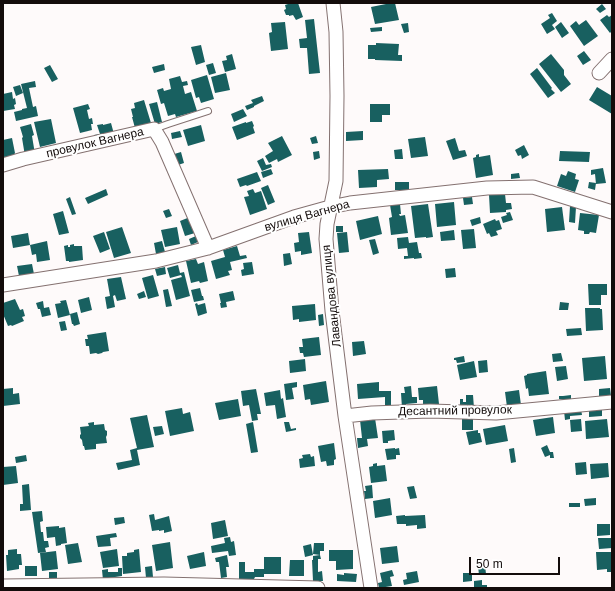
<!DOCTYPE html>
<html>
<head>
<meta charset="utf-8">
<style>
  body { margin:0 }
  #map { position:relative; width:615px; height:591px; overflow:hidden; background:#fefafa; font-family:Helvetica,sans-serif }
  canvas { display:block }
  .frame { position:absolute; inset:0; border:4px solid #130c0b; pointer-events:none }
  .scale { position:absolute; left:469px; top:557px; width:91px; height:18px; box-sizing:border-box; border:2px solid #130c0b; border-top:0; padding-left:5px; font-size:12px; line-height:14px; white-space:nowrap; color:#130c0b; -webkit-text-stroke:3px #fff; paint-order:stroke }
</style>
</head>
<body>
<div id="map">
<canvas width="615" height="591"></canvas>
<div class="frame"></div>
<div class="scale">50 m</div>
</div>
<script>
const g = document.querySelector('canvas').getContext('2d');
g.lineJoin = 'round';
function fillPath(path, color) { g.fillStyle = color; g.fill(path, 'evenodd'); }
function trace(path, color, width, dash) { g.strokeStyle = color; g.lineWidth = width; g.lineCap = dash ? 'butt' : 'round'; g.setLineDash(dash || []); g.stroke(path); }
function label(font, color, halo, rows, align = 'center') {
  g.font = font + ' Helvetica,sans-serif'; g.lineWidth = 4; g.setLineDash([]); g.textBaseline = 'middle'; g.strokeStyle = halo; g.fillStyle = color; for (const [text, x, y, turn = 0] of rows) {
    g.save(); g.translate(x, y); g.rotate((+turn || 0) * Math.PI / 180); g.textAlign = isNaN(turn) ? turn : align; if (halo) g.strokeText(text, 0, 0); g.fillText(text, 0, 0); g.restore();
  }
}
const building = new Path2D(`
  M291 3H298L303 17 296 20 293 15 289 16V15H286L284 10 286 9 285 5Z
  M391 3H395L399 20 375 24 371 7Z
  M602 4 606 9 600 13 596 9Z
  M552 13 557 21 552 25 555 29 547 34 541 24 550 18 548 15Z
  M607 15 609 17 612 15V31L610 33 600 20Z
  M314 19 320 73 309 74 307 48H300L299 39 307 38 305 20Z
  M586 20 598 36 584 46 570 26 576 21 579 25Z
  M285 22 288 49 271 51 269 33 272 32 271 23Z
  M561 22 569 33 562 38 555 27Z
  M408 23 409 32 404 33 401 24Z
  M382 27V31L371 32 370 28Z
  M376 43 399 44 398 55H402V61L375 60V59H368V45H376Z
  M201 45 205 62 196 65 191 47Z
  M584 51 591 60 583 65 577 56Z
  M232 54 236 69 225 72 222 61 227 60 226 56Z
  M551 54 564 70V75L571 84 561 92 539 64Z
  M213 63 216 73 209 75 206 65Z
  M164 64 165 70 154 73 152 67Z
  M50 65 58 79 52 82 44 68Z
  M537 68 552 88 551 89 555 93 548 98 530 74Z
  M226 73 230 90 215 93 211 77Z
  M207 75 214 99 201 103 199 97 196 98 191 80Z
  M180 76 182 82 187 81 188 85 183 86 185 94 191 92 197 111 176 117 175 114 168 116 164 103 161 104 157 90 163 88 164 91 171 89 169 79Z
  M35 81 36 87 29 88 33 107 36 106 38 116 16 121 14 112 22 110V109L27 108 21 84Z
  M20 85 23 93 16 96 13 87Z
  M597 87 612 96V114L589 100Z
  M12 92 13 99 15 98 16 104 14 105 15 109 3 111V94Z
  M262 96 264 101 254 106V107L247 110 245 106 253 103 251 100Z
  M144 100 151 123 135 128 132 117H133L131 109 135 108 134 103Z
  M157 102 162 122 155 124 149 104Z
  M88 104 90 109 87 110 89 119 92 118 93 124H91L92 130 80 133 73 108Z
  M370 104H390V115H382V122H370Z
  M243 109 247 116 234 122 231 114Z
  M51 119 56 143 40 147 34 122Z
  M252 121 254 126 253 127 255 133 237 140 232 127 246 122V123Z
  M111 123 114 134 95 139 94 135 100 134 97 125 103 124V125Z
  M31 124 34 135 32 136 35 154 25 156 22 138 23 137 20 127Z
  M201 125 205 141 188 146 183 130Z
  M180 131 182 137 172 139 171 133Z
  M363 131V140L346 141V132Z
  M282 136 292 155 278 162 277 159 269 163 265 156 273 151 268 143Z
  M316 136 318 143 312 144 310 138Z
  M425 137 428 156 411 158 408 139Z
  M12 138 15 153 12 159 3 161V140Z
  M455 138 459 151 465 150 467 156 453 160 446 141Z
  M524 145 529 155 522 159 521 155 518 156 515 150Z
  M402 149 403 159H395L394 150Z
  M319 151 320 158 314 160 313 152Z
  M560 151 590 152 589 162 559 161Z
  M181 152 184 163 175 166 171 155Z
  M479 154V157L490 155 493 175 476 178 473 158 476 157V155Z
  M263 158 266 165 271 164 272 167 262 171 257 161Z
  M603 168 606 183 596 184 595 174 591 175V170Z
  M271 169 273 174 263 178 261 172Z
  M388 169 389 179 377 180V187L359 188 358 170Z
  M568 171 576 174 575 179 579 180 575 192 557 186 561 174 566 176Z
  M257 172 261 181 247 186 246 185 240 187 237 179Z
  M519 173 520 178 511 179V174Z
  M395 182H409V190H395Z
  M589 182 596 183 595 190 588 188Z
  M268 185 275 202 268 205 261 188Z
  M106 189 108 195 88 204 85 198Z
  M253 189 255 193 261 191 267 209 250 215 244 197 249 196 247 191Z
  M505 194 506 203H511L512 209 506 210V212L490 213 489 195Z
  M70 197 76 214 72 215 66 199Z
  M472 197 473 204 464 205 463 198Z
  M454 202 456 225 437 227 435 204Z
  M400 204 401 214H399L400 216 405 215 408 233 391 235 389 218 392 217 390 205Z
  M428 204 433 237 426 238V237L415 238 411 206Z
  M570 206 576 207 575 223 569 222Z
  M562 207 565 230 547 232 545 209Z
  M169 209 172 216 166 218 163 211Z
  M63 211 69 233 59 235 53 214Z
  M510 212 513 220 503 223 501 217 507 215 506 213Z
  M580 213 599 215 596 233 590 232 589 234H584V231L578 230Z
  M378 216 382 234 360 240 356 221Z
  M190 217 195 233 185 236 180 221Z
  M480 217 481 223 472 226 470 220Z
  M495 219 496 221 499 220 502 229 496 231 498 235 491 237 489 233 487 234 483 224Z
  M336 226H343V232H336Z
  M122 227 131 253 114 258 106 232Z
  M177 227 180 244 165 247 161 230Z
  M474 229 476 248 463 249 461 230Z
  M454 230 455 240 441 241 440 232Z
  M104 232 110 249 100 253 93 236Z
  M309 232 312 253 301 255V251L295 252 294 243 299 242 298 233Z
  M347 232 349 252 339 253 337 233Z
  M28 233 30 245 13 248 11 236Z
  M196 236 198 242 191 245 189 239Z
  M408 237 409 243 417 242 419 253H421L422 258 414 259V258L404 259V256H408L407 248 398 249 397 238Z
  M375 239 379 253 373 255 369 240Z
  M47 241 50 260 37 262 36 254 32 255 30 245Z
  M162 241 165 252 156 254 154 243Z
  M74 244V246H82L83 260 69 262V261H66L64 246 68 245V247H70V245Z
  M237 246 240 256 246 255 247 258 230 262 232 270 228 271 230 275 216 279 211 261 225 257 223 250Z
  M290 253 292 264 284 266 283 254Z
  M196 259 198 264 204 262 208 281 200 283 199 281 191 283 186 261Z
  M252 262 254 274 242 276 241 270 244 269 243 263Z
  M32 264 34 274 19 276 17 266Z
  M178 265 180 273 184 272 190 296 176 300 171 280 182 277 181 275 170 278 167 268Z
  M165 267 166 274 157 276 155 269Z
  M455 268 456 277 446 278 445 269Z
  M153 275 159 296 148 299 142 278Z
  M121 277 126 299 117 301 115 295 113 296 115 307 107 309 105 297 110 296 107 279Z
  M588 284H607V295H601V305H589Z
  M200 288 202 296H203L204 300 194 302 191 290Z
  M168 289 172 306 166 307 163 290Z
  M144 291 146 297 139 299 137 294Z
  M233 291 235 300 226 302 227 307 221 308 220 303H221L219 294Z
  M89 297 92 310 81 313 78 300Z
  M15 299 20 310 23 309 25 316 22 317 24 321 12 326 11 325 8 326 3 314V303Z
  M66 300 70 315 58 318 55 304 61 303 60 301Z
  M43 301 44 308 49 307 51 315 42 317 40 309H38L36 303Z
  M560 302 569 303 568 310H559Z
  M197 303 198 305 205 303 207 313 198 316 195 304Z
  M315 304 316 320 299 322V319L293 320 292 306Z
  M585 308H600V309H602L603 330 586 331Z
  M77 312 80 324 74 326 73 324H72L70 314Z
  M323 314 324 325 319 326 318 315Z
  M65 321 67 330 61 331 59 322Z
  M581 328 582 335 567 336 566 329Z
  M106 332 109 351 103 352 102 353 98 354 96 353 90 354 89 346H86L85 339H88L87 335Z
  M319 337 321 355 304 357 303 353H300L299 347H303L302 339Z
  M364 341 366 354 353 356 352 342Z
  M561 353 563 361 553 362 552 354Z
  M464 356 465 362 457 363 456 360H454V358Z
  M605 356 607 379 584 381 582 358Z
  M305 359 306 371 290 373 289 361Z
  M487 360 488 372 479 373 478 361Z
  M474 361 477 377 460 380 457 365Z
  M566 366 568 379 557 381 555 367Z
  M546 371 549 394 529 396 528 388 526 389 524 376 527 375V374Z
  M326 381 329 402 311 405 310 399 305 400 303 385Z
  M297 382V387L292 388 294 399 286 400 284 384Z
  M379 382V391H391V405H385V397L358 399 357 384Z
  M411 386 412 397H417V403L406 404V407L402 408 401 393H405L404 387Z
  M437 386 439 404 423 405V400H419L418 388Z
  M13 388V394L19 393 20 404 3 406V389Z
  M610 388 611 396 599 397V389Z
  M256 389 261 414H257L258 420 252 421 249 405 243 406 241 391Z
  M280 390 281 399 283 398 286 417 277 419 275 405 266 406 264 393Z
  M519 390 521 405 507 407 505 392Z
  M466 395H473L474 408H460V399H463V402H466Z
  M571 395V400L564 401V400L559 399V396H563Z
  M238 399 241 416 219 420 215 403Z
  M602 407V416L589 417V408Z
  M182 408 183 414 190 412 194 431 170 436 165 411Z
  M581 409 582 415 570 416V419L565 420 564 411Z
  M147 415 154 447 137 450 140 465 118 470 116 463 132 460 130 450 137 448 130 418Z
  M462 417 473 419V430H462Z
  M553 417 555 433 536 436 533 420Z
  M375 418 378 438 367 439 368 446 358 448 357 438H362L360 420Z
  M581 419 582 431 571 432 570 420Z
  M607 419 609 437 586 439 585 421Z
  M94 422V425L104 424 105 430 107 431V435L106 437 107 443 96 444V449L85 450 84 446H83L82 440 80 438V435L81 434 80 427 89 426 88 423Z
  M253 422 258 452 251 453 246 424Z
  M284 422H289L291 429 296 428V430L286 432Z
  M505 425 508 441 486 445 483 429Z
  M162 426 164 434 155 436 153 427Z
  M394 430 395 440 388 441V443H383L382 431Z
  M478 430V433H480L482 442 469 445 466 432Z
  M334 443 336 459 334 460V465L327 466 326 461 321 462 318 446Z
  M547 445 550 452H553L554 458H550V455L545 457 541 448Z
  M395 448V449L399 448 400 455H396V459L387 460 385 449Z
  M514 448 516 462 511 463 509 449Z
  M310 454 311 457 314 456 315 466 300 468 299 459 303 458 302 455Z
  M26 455 27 461 16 463 15 457Z
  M586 462 587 474 576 475 575 463Z
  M377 463V466L385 465 387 481 371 483 369 467 373 466V464Z
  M608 463 609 477 591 479 590 464Z
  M16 466 18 483 3 485V467Z
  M29 484 31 510 20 511V504H23L22 485Z
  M372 485 373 498 365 499 364 491H366L365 486Z
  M414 486 417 498 410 499 407 487Z
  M390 498 392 515 375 518 373 501Z
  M596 498V505L585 506 584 499Z
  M569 503H580V507H569Z
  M42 511 43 521 40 522 41 532H43L44 541H48L49 547 45 548 46 552 38 553 32 512Z
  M154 514 155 520 169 516 172 531 164 533V530L159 531V530L152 531 149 515Z
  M405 515V516L425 515 426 528 417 529V525L406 526V524H397L396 516Z
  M124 517 125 523 115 525 114 518Z
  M225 520 228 536 213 539 211 523Z
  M597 524H610V535L597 536Z
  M59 526V528L65 527 67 543 61 544V545L56 546 55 537 47 538 46 527Z
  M116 533 117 537 110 538 111 546 98 547 96 536Z
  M230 537 231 542 234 541 236 555 229 556 228 551 212 553 211 546 225 543 224 538Z
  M598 538H612V548L599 549Z
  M170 542 173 568 156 571 152 545Z
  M78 543 82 562 68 564 65 545Z
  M314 543H324V551H320V555L313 554Z
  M311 544 313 555 305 557 303 546Z
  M397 546 399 562 382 564 380 548Z
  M17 549V554H21L22 565H19V569L7 571 6 555H8V550Z
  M117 549 119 566 103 568 100 552Z
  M139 549 141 572 123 574 122 556H127V553L134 552V550Z
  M329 550H353V569L336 570V561H329Z
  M56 551 58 569 42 571 40 553Z
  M204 552 206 566 190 569 187 556Z
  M596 552H611L612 572H607V569L597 570Z
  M227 555 229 567H226L227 577 221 578 219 562H216L215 558Z
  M320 555 321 559H318V572L322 571 323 581H313L312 560H313V556Z
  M264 557H281V574H264V577H255L254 579H239V562H245V572H254V569H264Z
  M290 560H304V576H289Z
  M485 565 486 574 479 575 478 566Z
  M25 566H37V576H25Z
  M152 566 153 577 146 578 145 567Z
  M118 568H122V576L108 578 109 579 103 580 102 570 108 569V572H118Z
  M392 570 394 576 390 577 392 586 379 588 378 583 382 582 380 573Z
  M417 571 419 582 404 585 403 580 407 579 406 573Z
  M49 572H57V578H49Z
  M344 573 357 574 356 582 337 581V574L344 575Z
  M463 573H472V581L463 582Z
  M482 580V585H487V588H474V581Z`);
const service = new Path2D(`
  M154 129 168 124 208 111`);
const minor = new Path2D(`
  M333 3 336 32 337 96 336 181 327 224 326 239 332 311 345 416 371 588
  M599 73 612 59
  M3 165 23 159 154 129 162 142 208 248
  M3 285 156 261 208 248 294 217 330 207 350 203 487 188 533 187 612 212
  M345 416 372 413 430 411 496 413 612 402
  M3 586 164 584 318 588`);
const streetNames = [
  ["провулок Вагнера",95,143,-13],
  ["вулиця Вагнера",307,216,-16],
  ["Лавандова вулиця",332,296,-96],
  ["Десантний провулок",455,411,-1]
];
fillPath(building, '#186060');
trace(service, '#847170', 8);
trace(minor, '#847170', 15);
trace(service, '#fff', 6);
trace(minor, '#fff', 13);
label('12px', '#130c0b', '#fff', streetNames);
</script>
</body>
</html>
